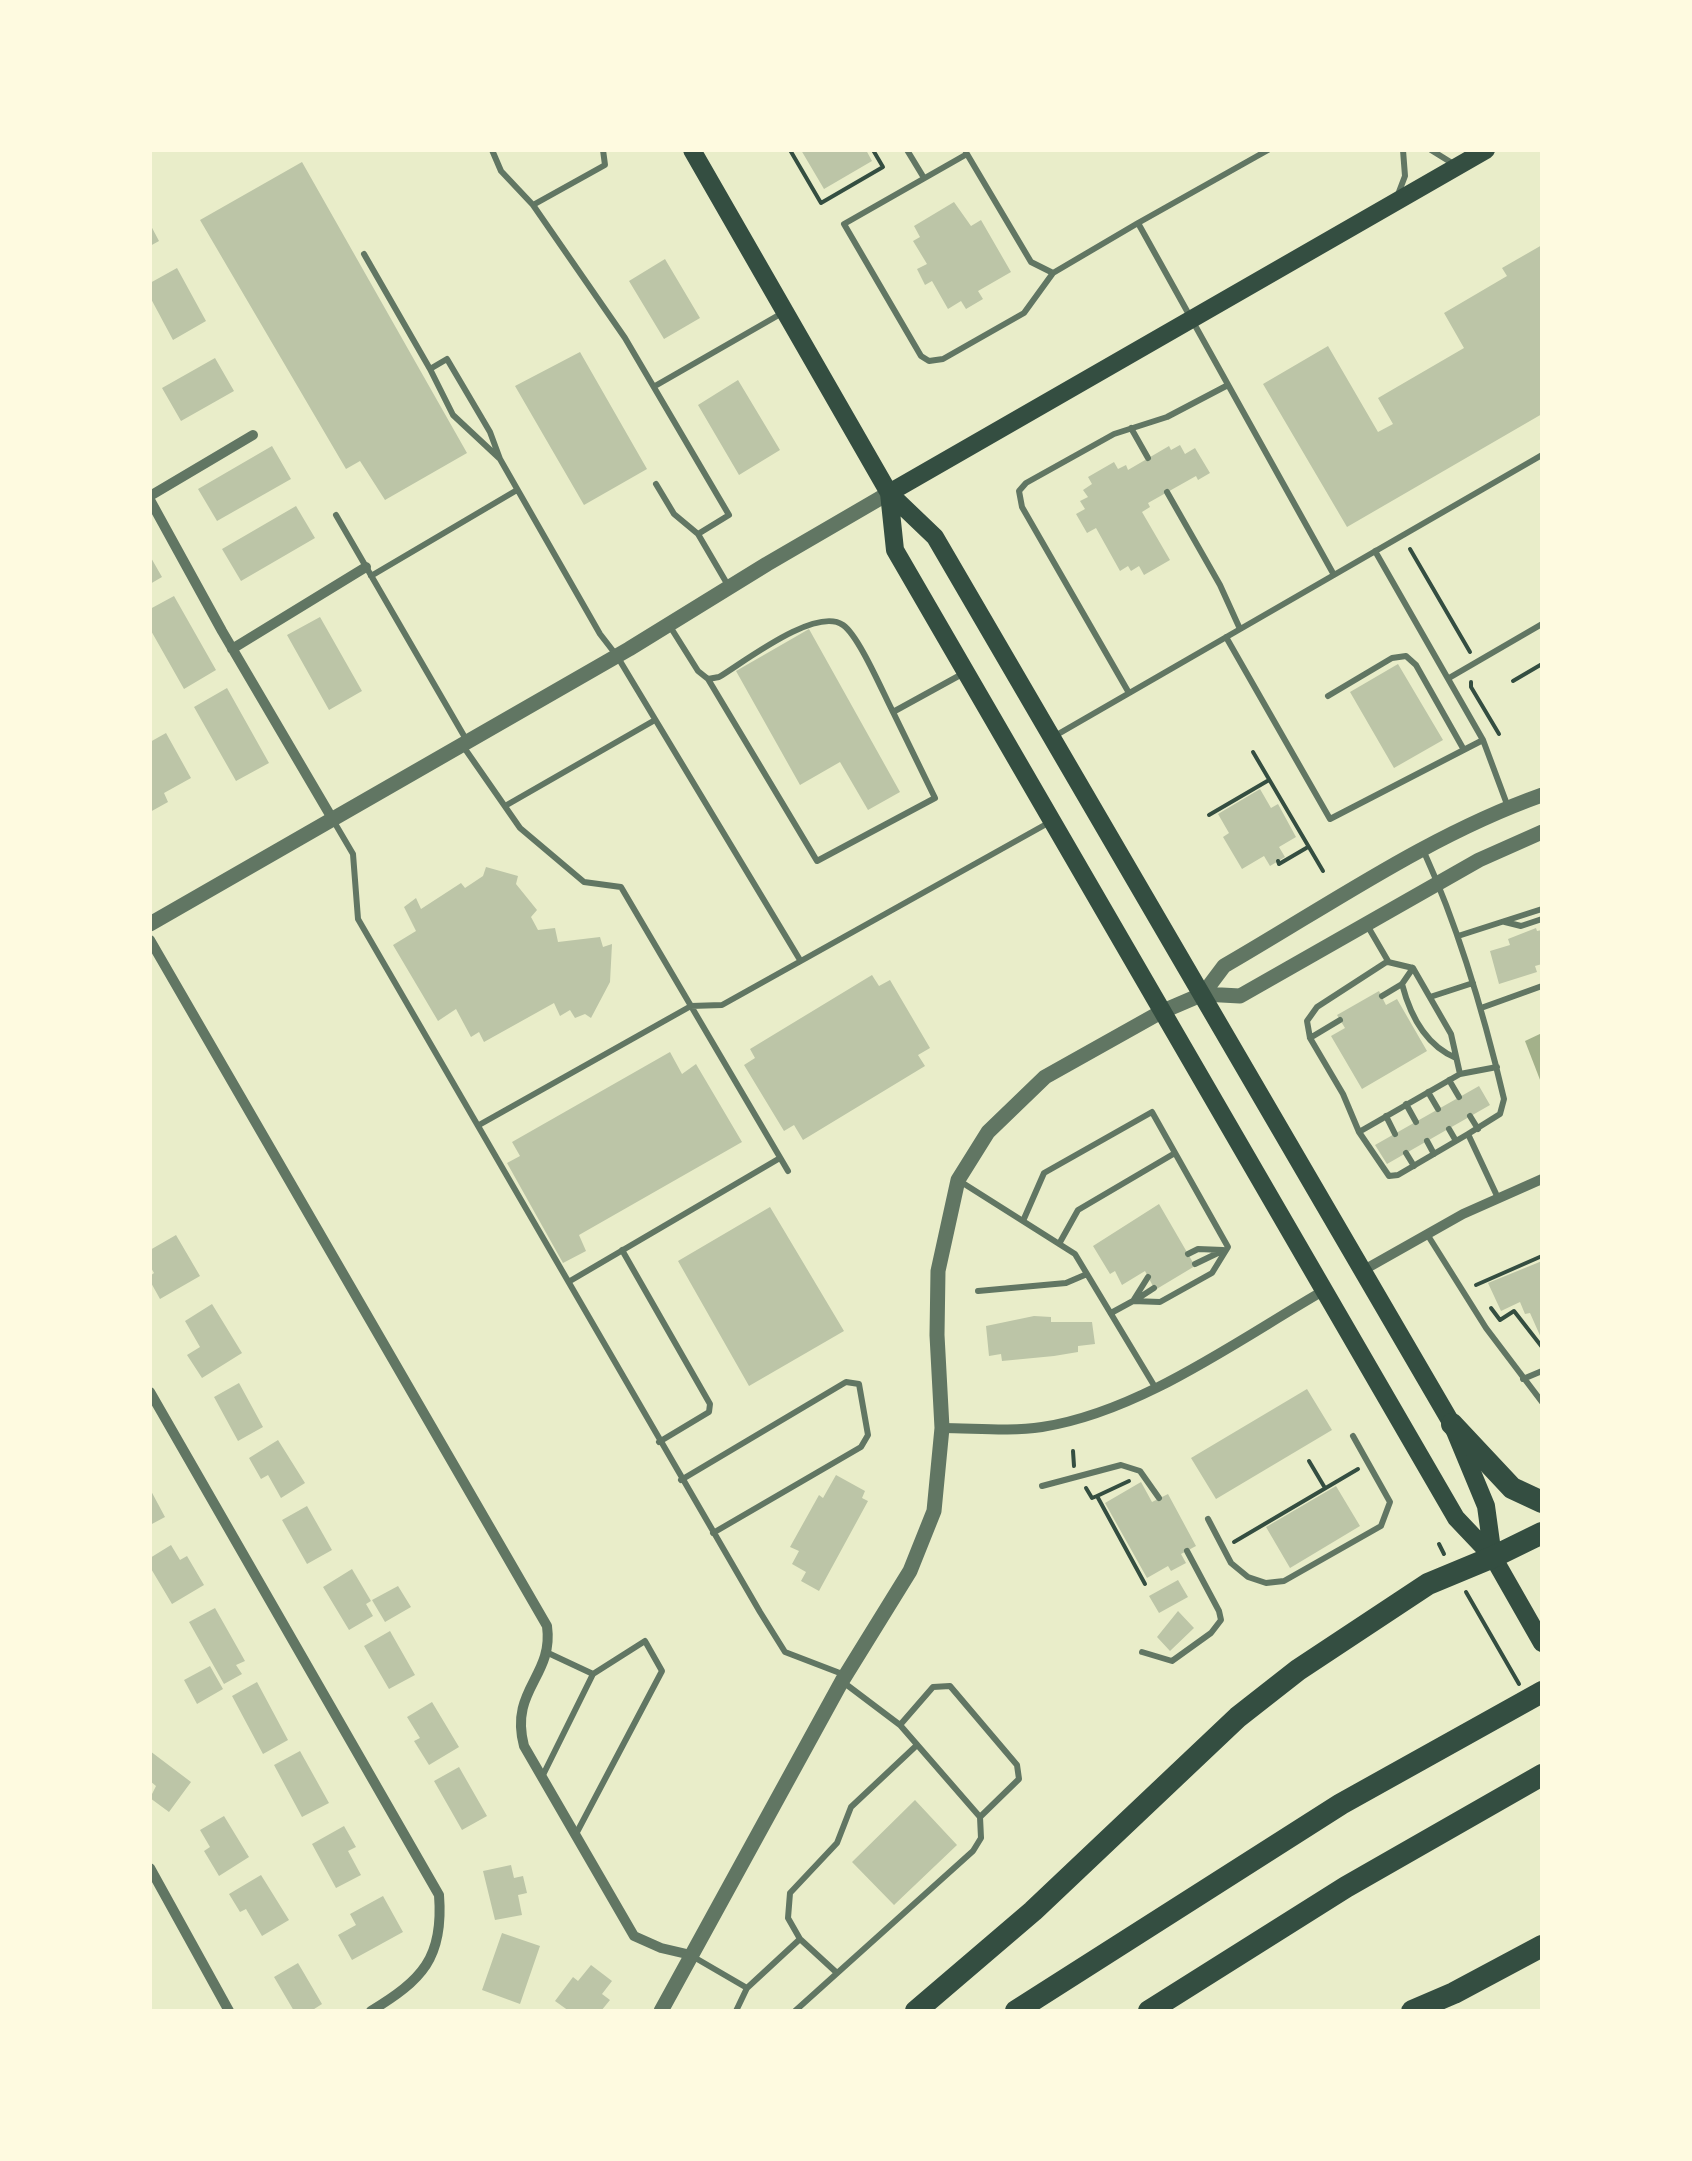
<!DOCTYPE html>
<html>
<head>
<meta charset="utf-8">
<style>
  body { margin:0 }
  #map { position:relative; width:1692px; height:2161px; overflow:hidden; background:#e9edc9; font-family:Manrope,sans-serif }
  canvas { display:block }
  .frame { position:absolute; inset:0; border:152px solid #fefae0; pointer-events:none }
</style>
</head>
<body>
<div id="map">
<canvas width="1692" height="2161"></canvas>
<div class="frame"></div>
</div>
<script>
const g = document.querySelector('canvas').getContext('2d');
g.lineJoin = 'round';
function fillPath(path, color) { g.fillStyle = color; g.fill(path, 'evenodd'); }
function trace(path, color, width, dash) { g.strokeStyle = color; g.lineWidth = width; g.lineCap = dash ? 'butt' : 'round'; g.setLineDash(dash || []); g.stroke(path); }
const water = new Path2D(`
  M1542 1033V1085L1525 1041Z`);
const building = new Path2D(`
  M801 150H866L872 161 824 189Z
  M302 162 467 453 385 500 360 461 346 469 200 220Z
  M954 202 971 226 981 220 1011 272 978 291 983 299 966 309 961 301 948 309 932 281 925 285 917 269 927 264 913 241 920 237 914 226Z
  M150 224 159 241 150 246Z
  M1542 245V414L1347 527 1263 384 1328 346 1378 432 1393 424 1378 398 1464 348 1444 313 1507 276 1502 268Z
  M665 259 700 318 664 339 629 281Z
  M177 268 206 321 173 340 150 297V283Z
  M580 352 647 469 584 505 515 386Z
  M215 358 234 391 181 421 162 388Z
  M738 380 780 450 739 475 698 405Z
  M1180 445 1185 454 1195 448 1210 473 1198 480 1196 476 1148 503 1150 507 1142 512 1170 560 1144 575 1139 566 1131 571 1128 566 1120 571 1096 528 1087 533 1076 514 1085 509 1080 501 1088 497 1083 490 1092 484 1088 477 1114 462 1118 469 1126 465 1128 470 1169 446 1171 450Z
  M272 446 291 479 217 521 198 489Z
  M296 506 315 538 241 581 222 549Z
  M150 556 162 577 150 584Z
  M174 596 216 670 184 689 150 629V609Z
  M320 617 362 691 329 710 287 635Z
  M809 629 900 792 868 810 840 762 800 785 736 671Z
  M1398 664 1443 740 1394 768 1350 692Z
  M227 688 269 763 236 781 194 707Z
  M166 733 191 778 164 793 168 802 150 812V742Z
  M1260 789 1271 808 1278 804 1296 837 1279 847 1285 857 1270 866 1264 856 1242 869 1223 837 1229 833 1218 814Z
  M486 867 518 876 516 884 537 910 531 917 538 930 555 928 558 942 600 937 603 947 612 944 610 982 591 1018 585 1014 575 1018 570 1010 560 1016 554 1003 484 1042 479 1032 471 1037 456 1009 438 1021 393 945 416 931 404 907 416 898 421 909 461 883 465 888 483 876Z
  M1536 928 1537 931 1542 930V964L1535 966 1537 972 1499 984 1490 951 1510 945 1508 939Z
  M872 975 879 986 890 980 930 1048 918 1055 925 1066 803 1140 794 1125 784 1131 744 1065 755 1058 750 1049Z
  M1379 991 1386 1005 1397 999 1427 1051 1362 1089 1331 1036 1345 1028 1337 1015Z
  M670 1052 682 1074 696 1064 742 1142 579 1235 586 1251 563 1263 507 1163 520 1156 512 1142Z
  M1479 1086 1490 1105 1387 1164 1375 1145Z
  M1159 1204 1195 1266 1155 1290 1145 1271 1122 1285 1115 1271 1110 1274 1093 1246Z
  M770 1207 844 1331 749 1386 678 1261Z
  M176 1235 200 1276 160 1299 150 1281V1276L154 1273 150 1266V1250Z
  M1542 1261V1340L1530 1313 1525 1314 1520 1302 1501 1311 1488 1283Z
  M212 1304 242 1353 202 1378 187 1355 200 1347 185 1321Z
  M1034 1316 1051 1317V1322H1092L1095 1344 1078 1346V1352L1054 1356 1002 1361 1001 1354 989 1356 986 1326Z
  M239 1383 263 1427 238 1441 214 1397Z
  M1307 1389 1332 1430 1216 1499 1191 1458Z
  M278 1440 305 1483 281 1498 268 1475 261 1479 249 1458Z
  M836 1475 865 1491 862 1498 868 1501 819 1591 801 1581 806 1572 792 1564 799 1551 790 1547 819 1495 823 1498Z
  M1141 1482 1152 1502 1168 1494 1196 1546 1181 1554 1186 1563 1171 1571 1168 1566 1147 1578 1105 1503Z
  M1336 1486 1360 1526 1290 1568 1266 1527Z
  M150 1489 165 1517 150 1525Z
  M307 1506 332 1550 307 1564 282 1520Z
  M171 1545 180 1560 187 1556 204 1585 172 1604 150 1567V1558Z
  M352 1569 371 1601 366 1604 373 1616 349 1630 323 1587Z
  M1178 1580 1188 1597 1159 1613 1149 1596Z
  M398 1586 411 1607 385 1622 372 1600Z
  M215 1608 245 1661 236 1665 242 1674 224 1684 189 1622Z
  M1178 1611 1194 1628 1170 1651 1157 1637Z
  M390 1631 415 1675 389 1689 364 1646Z
  M210 1666 223 1689 197 1704 184 1680Z
  M257 1682 288 1740 263 1754 232 1696Z
  M432 1702 459 1747 429 1765 414 1741 420 1738 407 1717Z
  M150 1751 191 1782 169 1812 150 1798 156 1786 150 1781Z
  M300 1751 329 1803 302 1817 274 1765Z
  M459 1767 487 1816 462 1830 434 1781Z
  M915 1800 957 1845 894 1905 852 1862Z
  M224 1816 249 1857 219 1876 204 1851 210 1847 200 1830Z
  M344 1826 356 1847 348 1851 361 1875 336 1888 312 1844Z
  M511 1865 514 1878 523 1876 527 1893 518 1895 522 1915 495 1920 483 1871Z
  M261 1875 289 1920 262 1936 246 1909 240 1912 229 1894Z
  M383 1896 403 1932 352 1960 338 1935 356 1925 350 1914Z
  M502 1933 540 1946 520 2004 482 1990Z
  M298 1963 322 2004 311 2011H294L274 1977Z
  M591 1965 612 1981 602 1994 610 2000 601 2011H569L555 2001 573 1977 578 1981Z`);
const path = new Path2D(`
  M790 150 821 203 883 167 873 150
  M1410 549 1470 652
  M1513 681 1542 664
  M1471 682V687L1499 734
  M1253 752 1323 871
  M1209 815 1269 780
  M1278 861 1279 864 1308 847
  M1476 1285 1542 1256
  M1491 1308 1500 1320 1514 1311 1542 1347
  M1073 1451 1074 1466
  M1309 1461 1325 1488
  M1129 1481 1097 1496 1145 1584
  M1086 1488 1092 1498 1097 1496
  M1234 1542 1358 1469
  M1439 1544 1444 1554
  M1466 1592 1519 1684`);
const service = new Path2D(`
  M492 150 501 171 533 205
  M603 150 605 165 533 205 625 338 729 515 698 534
  M907 150 924 178
  M965 150 967 154 844 224 921 356 929 361 943 359 1024 313 1053 273 1138 223 1334 575
  M1431 150 1452 163
  M967 154 1031 262 1053 273
  M1397 197 1405 176 1403 150
  M1138 223 1268 150
  M364 254 430 369 447 359 490 432 500 459 600 634 617 656 800 960
  M430 369 453 415 499 458
  M655 386 784 312
  M1131 428 1148 458
  M656 484 674 514 698 534 729 587
  M1167 492 1220 585 1240 629
  M336 515 467 741
  M1375 551 1483 740 1508 807
  M371 576 517 490
  M671 628 698 671 708 679 719 677C744 662 816 606 843 625 859 636 883 693 893 712L964 673
  M1226 637 1330 819 1483 740
  M1449 678 1542 624
  M708 679 817 861 935 798 893 712
  M1129 693 1022 507 1019 491 1026 483 1114 434 1167 417 1228 385
  M1328 696 1392 658 1406 656 1416 665 1464 750
  M1053 737 1542 455
  M463 746 520 828 584 882 621 887 691 1006 479 1125
  M505 806 655 720
  M333 820 353 854 358 919 760 1612 785 1652 845 1675
  M1424 852C1460 931 1484 1014 1504 1099L1500 1114 1468 1134 1498 1198
  M1505 922 1521 926 1542 919
  M1367 925 1388 961 1317 1007 1307 1021 1310 1038 1343 1094 1359 1132 1389 1176 1398 1175 1468 1134
  M1458 936 1542 909
  M1402 984C1410 1015 1425 1045 1456 1058
  M1382 996 1402 984 1413 968
  M1430 997 1473 983
  M1481 1008 1542 986
  M1310 1038 1340 1020
  M1460 1074 1497 1067
  M1449 1080 1459 1097
  M1428 1092 1438 1109
  M1406 1104 1416 1122
  M1386 1116 1395 1134
  M1470 1116 1478 1129
  M1449 1129 1456 1141
  M1359 1132 1460 1074 1451 1034 1413 968 1388 962
  M1427 1141 1434 1154
  M1406 1153 1414 1166
  M788 1171 691 1006 722 1005 1050 822
  M958 1180 1075 1254 1155 1387
  M1023 1221 1044 1173 1152 1112 1228 1247 1212 1273 1160 1302 1133 1301 1111 1313
  M1427 1234 1486 1328 1542 1402
  M1059 1244 1078 1210 1175 1153
  M622 1250 710 1404 709 1412 659 1442
  M1188 1254 1198 1249 1223 1250
  M1195 1264 1222 1251
  M570 1281 780 1158
  M978 1291 1066 1283 1087 1274
  M1133 1301 1148 1277
  M1134 1301 1154 1288
  M1523 1379 1542 1371
  M681 1480 846 1382 859 1384 868 1435 861 1447 713 1533
  M1042 1486 1121 1465 1140 1471 1159 1498
  M1208 1519 1231 1563 1248 1577 1266 1583 1284 1581 1381 1526 1390 1502 1353 1436
  M546 1652 593 1674
  M1142 1652 1172 1661 1211 1633 1221 1620 1219 1611 1187 1551
  M843 1682 900 1725 980 1817 1019 1779 1017 1765 950 1686 933 1687 900 1725
  M542 1777 593 1674 645 1641 662 1671 576 1834
  M692 1956 747 1988 736 2011
  M837 1973 800 1939 788 1918 790 1893 837 1843 851 1807 917 1745
  M747 1988 800 1939
  M795 2011 973 1851 981 1838 980 1817`);
const minor = new Path2D(`
  M150 496 253 435
  M150 500 222 631 333 820
  M232 649 366 567
  M150 940 547 1626C554 1677 509 1689 524 1746L634 1936 661 1948 691 1955
  M1362 1271 1463 1214 1542 1179
  M150 1392 439 1895C444 1958 422 1980 371 2011
  M942 1428C974 1428 1010 1432 1042 1427 1140 1412 1238 1340 1323 1291
  M150 1868 229 2011`);
const tertiary = new Path2D(`
  M150 924 629 649 767 564 889 493
  M1203 994 1224 966C1328 906 1429 835 1542 795
  M661 2011 842 1681 910 1571 934 1511 942 1428 937 1335 938 1271 958 1180 988 1132 1045 1077 1161 1012 1203 994 1240 996 1479 860 1542 832`);
const secondary = new Path2D(`
  M692 150 889 493 935 537 1452 1424 1486 1506 1493 1557
  M889 493 895 550 1456 1518 1493 1557 1542 1643
  M889 493 1486 150`);
const motorway = new Path2D(`
  M1452 1424 1512 1488 1542 1502
  M916 2011 1033 1911 1238 1717 1298 1670 1428 1584 1493 1557 1542 1533
  M1016 2011 1341 1804 1542 1692
  M1149 2011 1346 1887 1542 1775
  M1412 2011 1454 1993 1542 1946`);
fillPath(water, '#a3b18a');
fillPath(building, '#bcc5a7');
trace(path, '#344e41', 4);
trace(service, '#617663', 6);
trace(minor, '#617663', 10);
trace(tertiary, '#617663', 15);
trace(secondary, '#344e41', 18);
trace(motorway, '#344e41', 22);
</script>
</body>
</html>
